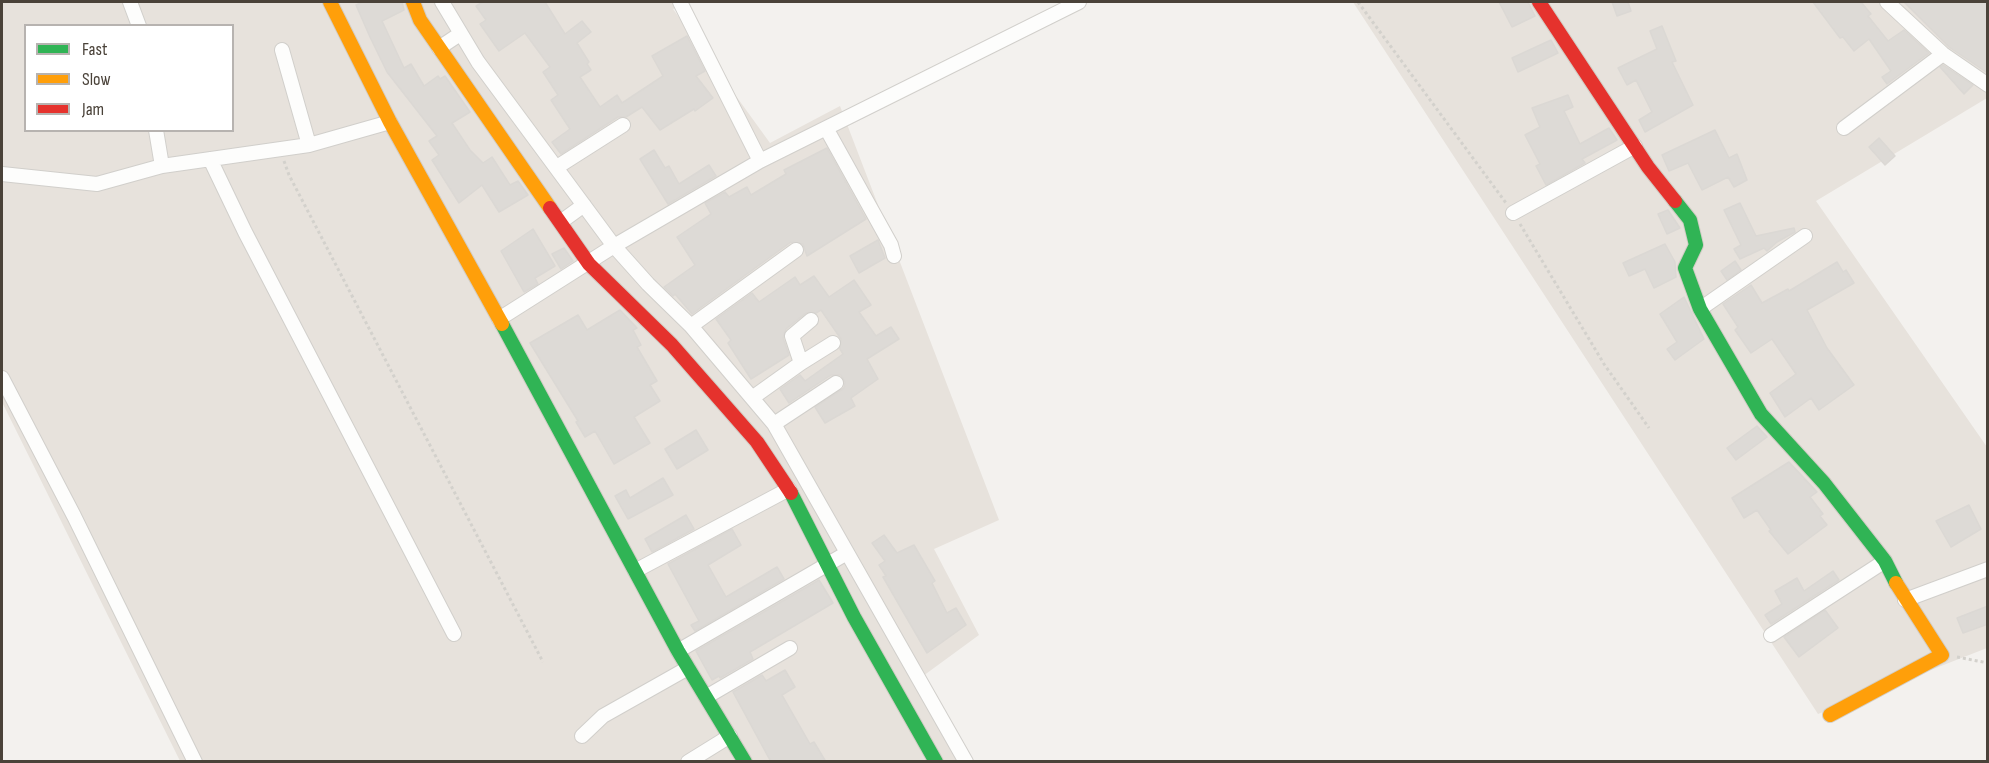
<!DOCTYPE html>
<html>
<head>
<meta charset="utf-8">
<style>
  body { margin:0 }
  #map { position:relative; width:1989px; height:763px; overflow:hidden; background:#f3f1ee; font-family:"Sofia Sans Condensed",sans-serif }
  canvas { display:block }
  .frame { position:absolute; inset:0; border:3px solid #4a4239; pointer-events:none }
  .legend { position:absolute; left:24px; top:24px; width:210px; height:108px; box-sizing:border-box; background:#fff; border:2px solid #b7b3b0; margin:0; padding:8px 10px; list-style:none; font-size:18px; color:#4a4239 }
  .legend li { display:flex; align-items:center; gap:12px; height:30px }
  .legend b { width:30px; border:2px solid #b7b3b0 }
</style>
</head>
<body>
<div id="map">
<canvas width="1989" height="763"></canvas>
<div class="frame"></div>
<ul class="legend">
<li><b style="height:8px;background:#30b455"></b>Fast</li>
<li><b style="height:8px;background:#ff9f0a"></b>Slow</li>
<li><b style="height:8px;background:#e5322d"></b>Jam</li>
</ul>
</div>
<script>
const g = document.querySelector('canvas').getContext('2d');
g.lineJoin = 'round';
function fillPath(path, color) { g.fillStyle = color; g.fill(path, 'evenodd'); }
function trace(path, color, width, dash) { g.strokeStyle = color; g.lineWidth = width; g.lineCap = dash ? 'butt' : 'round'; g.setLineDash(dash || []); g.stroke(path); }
const residential = new Path2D(`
  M2 2H688L673 9 770 143 840 106 999 520 934 549 979 635 923 676 970 761H180L2 402ZM26 26H232V130H26Z
  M1353 2H1987V98L1816 201 1987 447V648L1818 714Z`);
const building = new Path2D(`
  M363 2H402L404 10 382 21 404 68 411 64 424 86 438 76 440 79 445 76 470 112 452 123 470 150 483 163 492 157 510 185 518 181 528 195 499 212 482 185 459 203 432 160 439 155 429 141 437 136 387 72 370 37 356 5Z
  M483 2H545L565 34 582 21 591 32 577 43 589 62 587 64 591 70 580 77 600 107 617 95 622 103 663 76 652 56 687 36 705 71 696 76 713 98 695 111 694 109 660 130 642 107 626 117H618L561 154 552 142 570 129 551 100 558 95 543 72 550 67 525 33 499 51 480 24 486 20 476 6Z
  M1499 2H1528L1535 16 1512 27Z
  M1612 2H1628L1631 11 1617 16Z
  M1813 2H1861L1871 14 1868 16 1888 41 1904 30 1929 53 1887 84 1882 77 1891 71 1869 39 1854 51 1843 37 1840 38Z
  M1904 2H1988V71L1986 72 1949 47Z
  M1662 26 1676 61 1672 62 1693 105 1645 132 1639 120 1652 112 1636 80 1627 85 1618 68 1657 49 1650 31Z
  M1551 40 1558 53 1518 72 1512 58Z
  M1943 65 1973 85 1964 94 1940 67Z
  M1568 95 1573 107 1564 111 1580 144 1609 128 1617 140 1582 159 1585 163 1546 185 1536 166 1540 164 1525 135 1540 127 1532 108Z
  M1715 130 1729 158 1737 154 1747 180 1734 187 1728 177 1702 190 1688 163 1669 171 1662 155Z
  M1879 138 1895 156 1885 165 1869 147Z
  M827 148 866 219 807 256 803 244 791 242 692 314 675 294 673 296 664 287 695 265 677 237 711 214 705 203 725 192 729 197 747 187 751 195 786 174 784 170Z
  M654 150 665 168 669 166 679 184 709 165 716 176 668 204 640 159Z
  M1740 203 1756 236 1794 228 1795 232 1777 242 1767 251 1764 248 1740 259 1734 249 1741 245 1724 210Z
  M1668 210 1680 228 1667 234 1658 214Z
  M533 229 555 266 535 278 538 284 524 292 501 251Z
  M878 240 885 258 859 273 850 256Z
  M1665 244 1675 262 1676 277 1654 288 1645 269 1629 276 1623 263Z
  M564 248 573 261 561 269 552 254Z
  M1735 261 1741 270 1727 280 1721 271Z
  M1837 262 1843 272 1846 270 1854 283 1807 310 1827 348 1854 385 1819 410 1811 398 1785 417 1770 393 1796 374 1772 339 1751 353 1735 330 1738 327 1723 304 1751 285 1762 303 1788 289 1789 291Z
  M814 276 829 297 854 280 871 305 859 312 876 336 891 327 899 339 867 359 878 379 851 398 855 406 825 423 815 407 844 388 845 382 841 375H831L789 403 780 389 800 375 805 381 843 354 840 349 841 339 821 310 816 313H806L786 329 783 338 789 355 751 379 728 343 731 340 716 319 752 293 759 302 795 277 800 285Z
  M1684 297 1704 339 1675 360 1667 349 1677 342 1660 314Z
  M620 310 637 328 633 330 641 345 637 347 657 381 650 385 660 401 634 417 650 443 614 464 595 431 585 437 576 422 578 421 530 343 578 315 587 330Z
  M1757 426 1767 437 1736 460 1727 448Z
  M696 430 708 450 677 469 665 449Z
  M1789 462 1817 492 1810 497 1823 514 1820 516 1827 525 1788 554 1769 531 1771 530 1757 510 1744 518 1732 498Z
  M663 478 673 495 628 519 615 496 626 490 630 498Z
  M1969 505 1981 529 1951 547 1936 521Z
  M686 515 694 529 652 552 645 539Z
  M732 529 741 545 708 565 726 597 777 567 784 579 695 631 691 625 699 621 668 564Z
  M884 535 897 553 914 545 935 581 932 583 947 613 956 608 966 625 927 653 883 577 886 576 879 565 885 561 872 543Z
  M1833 571 1839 580 1771 624 1765 615 1782 604 1775 591 1797 578 1804 591Z
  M819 580 833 603 750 652 753 659 720 678 719 676 712 680 696 651Z
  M1988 606V624L1963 633 1957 618Z
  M1825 610 1838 628 1799 657 1784 637Z
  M785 670 795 687 782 695 810 744 814 742 826 762H771L733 692 762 675 766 681Z`);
const path = new Path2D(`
  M1358 2 1506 203
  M284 161 289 175 543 662
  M1520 224 1604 364 1649 428
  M1957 657 1988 663`);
const street = new Path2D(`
  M130 2 139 26
  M442 2 478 62 614 246 648 284 691 326 774 424 966 762
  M680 2 760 161
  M1887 2 1943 54 1988 85
  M439 48 460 34
  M282 50 309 145
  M826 128 891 245 894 256
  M1844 128 1943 54
  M156 130 162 166
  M210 159 245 232 454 634
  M557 167 623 125
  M2 174 97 184 162 166 309 145 390 122
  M1513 213 1635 146
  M562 221 584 205
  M1700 309 1805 236
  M499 319 614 246 760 161 1079 2
  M691 326 796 250
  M801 363 833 343
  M2 378 74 516 195 762
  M752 398 801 363 792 336 811 320
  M774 424 836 383
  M635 571 789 489
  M1905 600 1988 569
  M1771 635 1885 561
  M678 651 847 553
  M706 697 790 648
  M582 736 603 716 688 668
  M688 762 730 736`);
const fast = new Path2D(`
  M1675 201 1690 220 1696 245 1685 268 1700 309 1761 414 1824 483 1885 561 1896 583
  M502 324 678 651 745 762
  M791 493 854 617 936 762`);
const slow = new Path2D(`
  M330 2 390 122 502 324
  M413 2 420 20 550 208
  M1830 715 1942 655 1896 583`);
const jam = new Path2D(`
  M1539 2 1648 167 1675 201
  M550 208 589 264 672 345 757 442 791 493`);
fillPath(residential, '#e7e2dc');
fillPath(building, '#dddad6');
trace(building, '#dbd8d4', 1.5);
trace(street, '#d1cfcb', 16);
trace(fast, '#d2cdc5', 16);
trace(slow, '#d2cdc5', 16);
trace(jam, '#d2cdc5', 16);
trace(path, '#d3d1cc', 3, [3, 3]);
trace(street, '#fdfdfc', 14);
trace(fast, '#30b455', 14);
trace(slow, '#ff9f0a', 14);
trace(jam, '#e5322d', 14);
</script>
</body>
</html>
